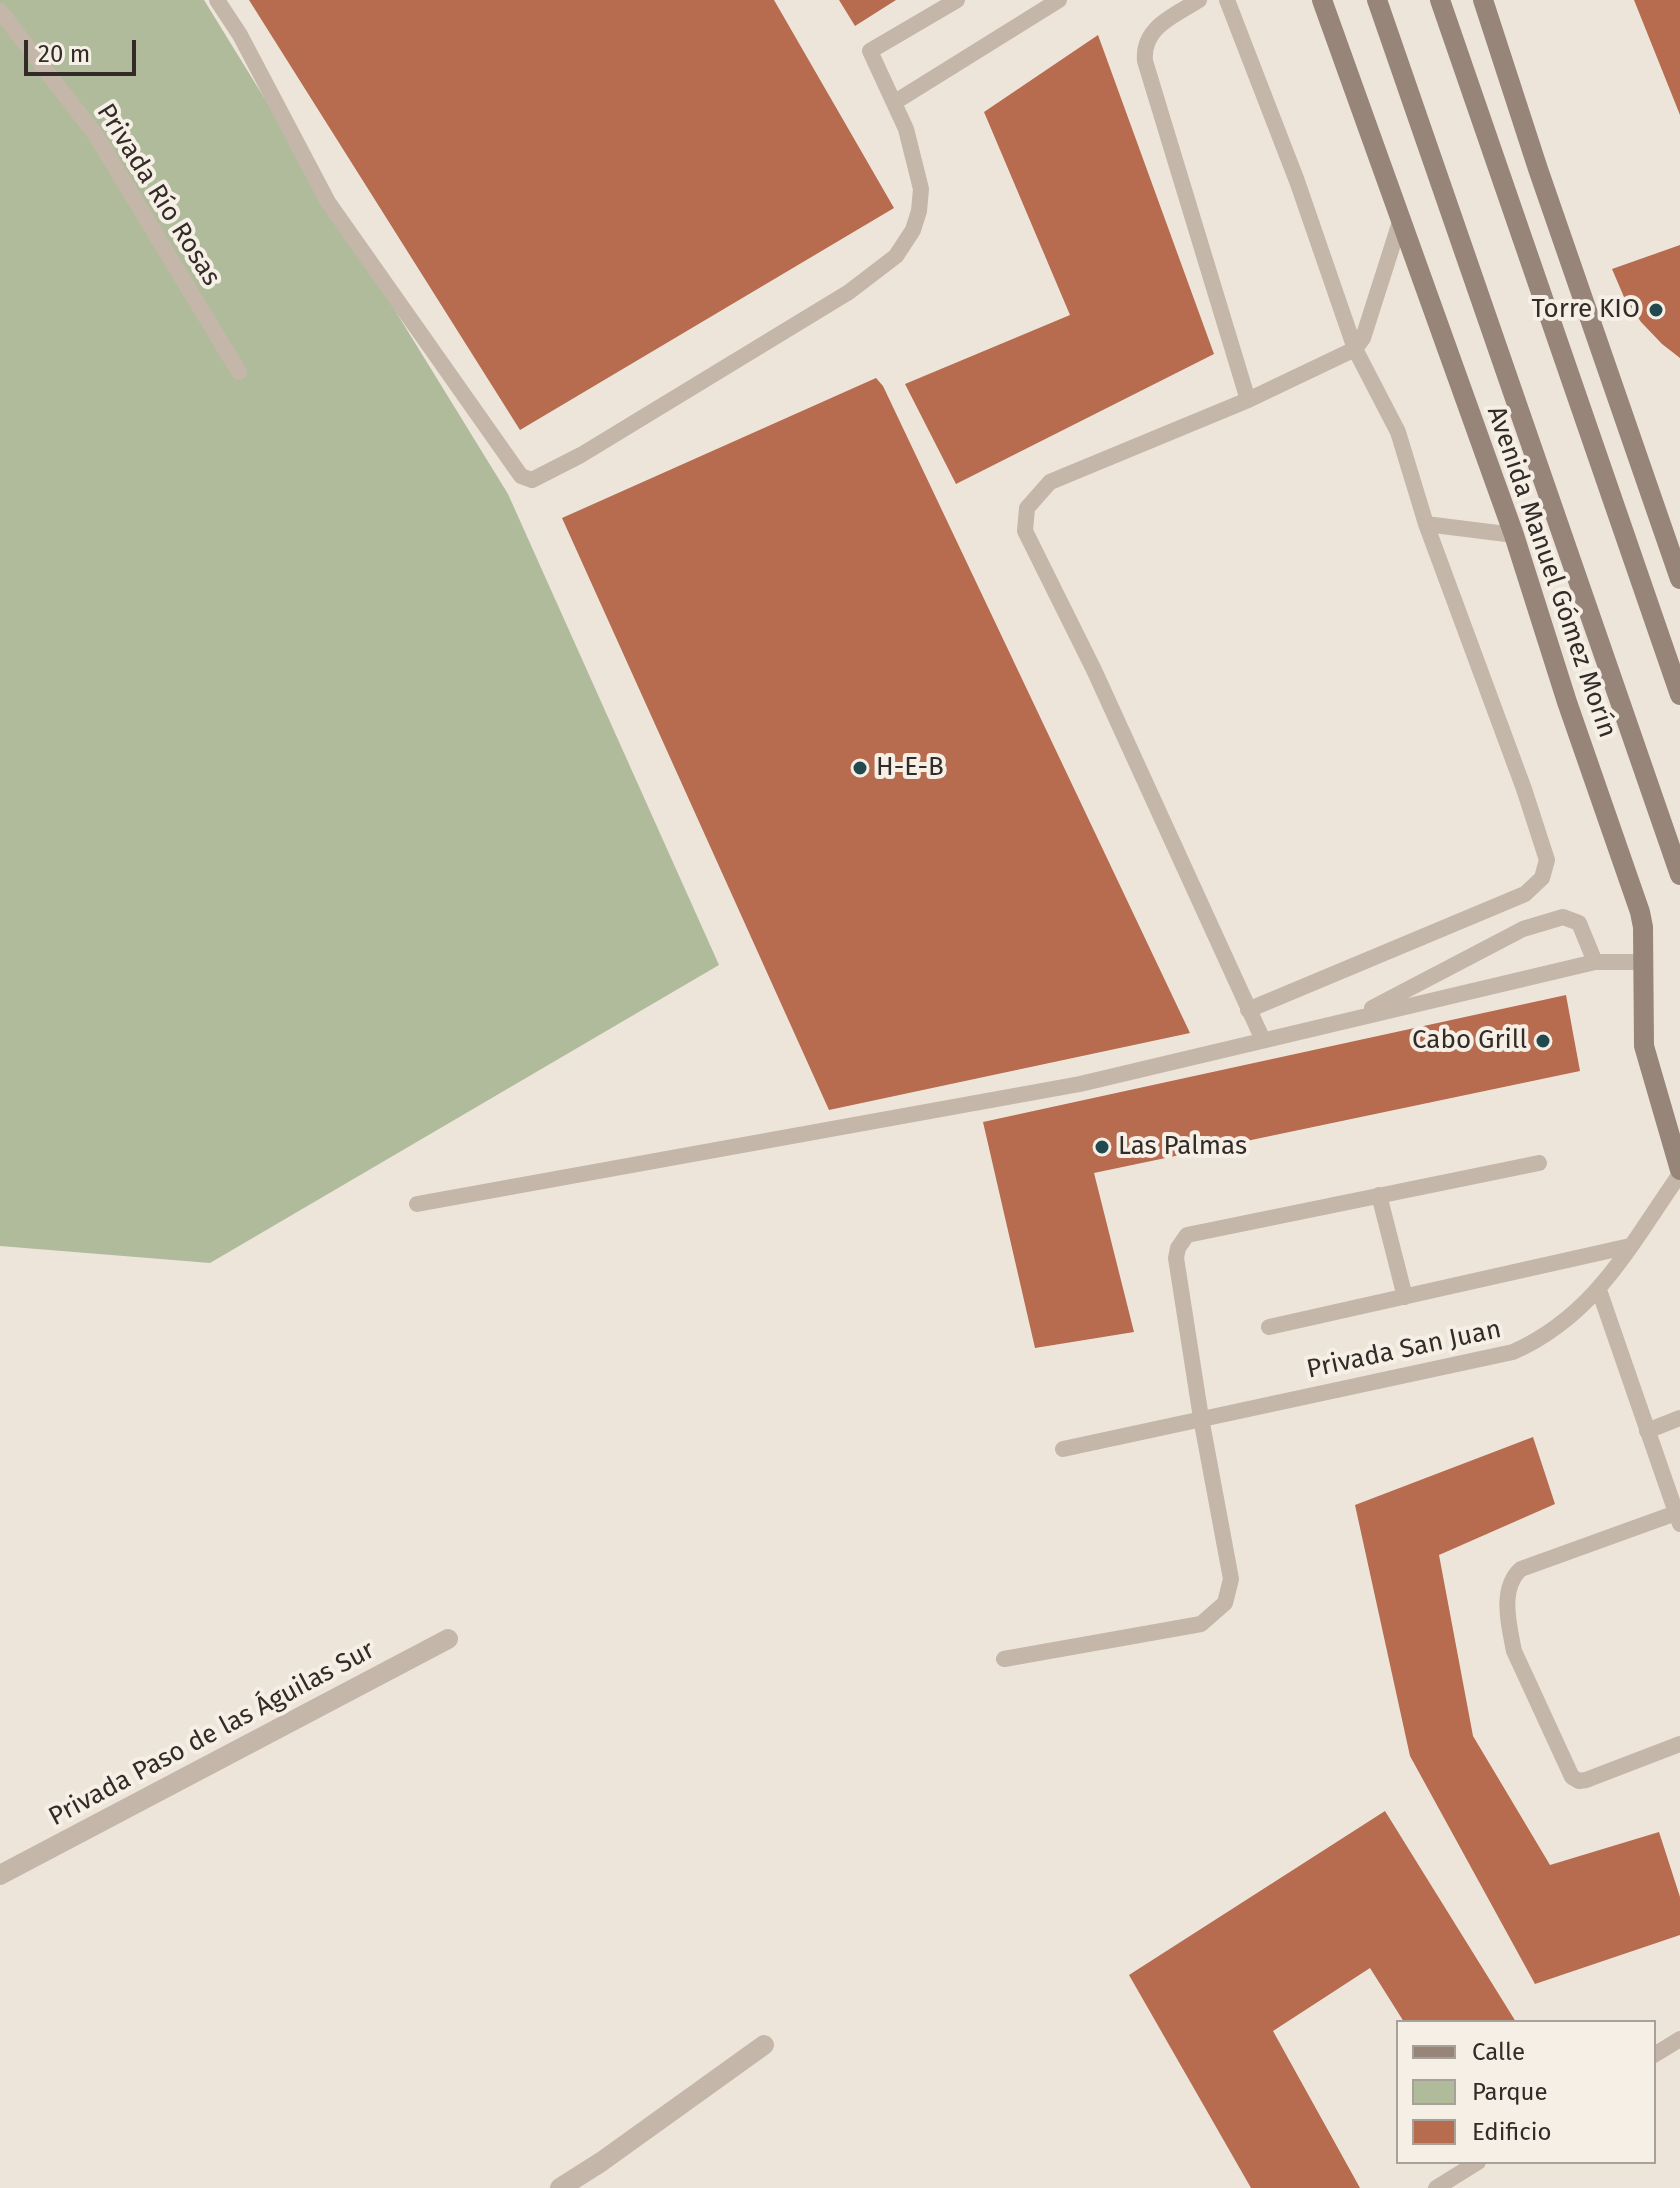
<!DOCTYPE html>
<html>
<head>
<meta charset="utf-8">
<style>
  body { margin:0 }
  #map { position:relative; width:1680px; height:2188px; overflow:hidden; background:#eee5da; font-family:"Fira Sans",sans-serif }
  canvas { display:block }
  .legend { position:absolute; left:1396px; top:2020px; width:260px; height:144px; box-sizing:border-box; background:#f6efe6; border:2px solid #a8a19a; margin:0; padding:10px 14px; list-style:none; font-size:24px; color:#322b27 }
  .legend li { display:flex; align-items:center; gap:16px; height:40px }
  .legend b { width:40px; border:2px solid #a8a19a }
  .scale { position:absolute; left:24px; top:40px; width:112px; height:36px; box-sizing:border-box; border:4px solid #322b27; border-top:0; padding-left:10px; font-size:24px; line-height:28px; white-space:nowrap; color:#322b27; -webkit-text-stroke:6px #f6efe6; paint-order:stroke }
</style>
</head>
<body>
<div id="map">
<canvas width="1680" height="2188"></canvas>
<ul class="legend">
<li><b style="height:10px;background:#98857a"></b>Calle</li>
<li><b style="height:22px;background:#b0bb9c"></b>Parque</li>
<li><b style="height:22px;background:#b76b4f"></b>Edificio</li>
</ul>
<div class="scale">20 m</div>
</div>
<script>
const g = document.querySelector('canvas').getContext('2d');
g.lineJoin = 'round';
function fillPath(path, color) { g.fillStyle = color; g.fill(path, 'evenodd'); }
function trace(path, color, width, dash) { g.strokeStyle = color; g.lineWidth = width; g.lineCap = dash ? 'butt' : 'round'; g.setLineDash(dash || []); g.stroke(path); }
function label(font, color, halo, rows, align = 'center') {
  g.font = font + ' "Fira Sans",sans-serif'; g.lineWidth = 8; g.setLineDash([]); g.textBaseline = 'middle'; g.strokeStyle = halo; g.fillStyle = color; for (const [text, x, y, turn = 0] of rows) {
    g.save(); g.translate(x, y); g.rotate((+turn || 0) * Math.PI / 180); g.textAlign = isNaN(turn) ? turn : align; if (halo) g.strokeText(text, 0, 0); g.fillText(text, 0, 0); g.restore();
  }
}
const green = new Path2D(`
  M0 0H204L508 494 719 965 210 1263 0 1246Z`);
const building = new Path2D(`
  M249 0H774L894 208 520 430Z
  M839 0H896L855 26Z
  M1634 0H1680V115Z
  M1098 35 1214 354 956 484 905 384 1070 315 984 112Z
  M1680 245V358L1662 344 1641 322 1624 297 1612 269Z
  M876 378 883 386 1190 1033 829 1110 562 518Z
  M1566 995 1580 1071 1094 1173 1134 1332 1035 1348 983 1122Z
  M1533 1437 1555 1504 1439 1555 1473 1736 1550 1865 1659 1832 1680 1897V1935L1535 1984 1410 1756 1355 1505Z
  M1385 1811 1516 2022H1404L1370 1968 1273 2031 1360 2188H1251L1129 1975Z`);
const lane = new Path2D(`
  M217 0 240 35 328 202 521 476 532 480 581 455 849 292 896 256 913 230 919 211 921 189 906 129 870 51 957 0
  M1199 0C1174 16 1142 27 1145 61L1248 400
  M1227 0 1297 181 1355 349 1398 432 1426 524 1524 789 1547 860 1542 878 1525 894 1248 1010
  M0 11 95 134 239 372
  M895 102 1059 0
  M1426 524 1514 535
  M1372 1008 1523 929 1563 917 1579 923 1595 962
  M1263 1040 1094 670 1025 531 1027 508 1050 482 1248 400 1355 349 1363 338 1400 222
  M1379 1195 1405 1297
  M417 1204 1080 1084 1595 962H1644
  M1599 1290 1680 1524
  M1269 1327 1630 1246
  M1647 1431 1680 1418
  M1063 1449 1513 1352C1596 1315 1630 1245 1680 1174
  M1676 1513 1521 1569C1499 1588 1509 1626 1514 1651L1572 1777 1579 1781 1586 1780 1680 1744
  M1004 1659 1201 1624 1225 1603 1231 1579 1201 1418 1176 1258 1178 1248 1187 1235 1539 1163
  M1654 2055 1680 2039
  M1436 2188 1478 2162`);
const street = new Path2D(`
  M0 1875 448 1639
  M560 2188 601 2162 764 2045`);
const secondary = new Path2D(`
  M1322 0 1514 535 1567 702 1640 912 1643 927 1644 1046 1680 1170
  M1377 0 1680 875
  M1440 0 1680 695
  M1483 0 1538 169 1680 579`);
const markers = [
  [1656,310,8,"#224a4e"],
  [860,768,8,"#224a4e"],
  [1543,1041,8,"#224a4e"],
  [1102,1147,8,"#224a4e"]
];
const streetNames = [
  ["Privada Río Rosas",158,195,58],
  ["Avenida Manuel Gómez Morín",1551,572,71],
  ["Privada San Juan",1404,1350,-12],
  ["Privada Paso de las Águilas Sur",212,1734,-28]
];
const poiNames = [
  ["Torre KIO",1640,310],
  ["H-E-B",876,768,"left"],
  ["Cabo Grill",1527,1041],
  ["Las Palmas",1118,1147,"left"]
];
fillPath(green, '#b0bb9c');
fillPath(building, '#b76b4f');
trace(lane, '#c4b6a8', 16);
trace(street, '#c4b6a8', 20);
trace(secondary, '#98857a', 20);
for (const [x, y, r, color] of markers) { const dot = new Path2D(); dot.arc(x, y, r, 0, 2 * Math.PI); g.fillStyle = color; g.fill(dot); trace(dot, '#f6efe6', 3); }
label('26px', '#322b27', '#f6efe6', streetNames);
label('26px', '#322b27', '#f6efe6', poiNames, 'right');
</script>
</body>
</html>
